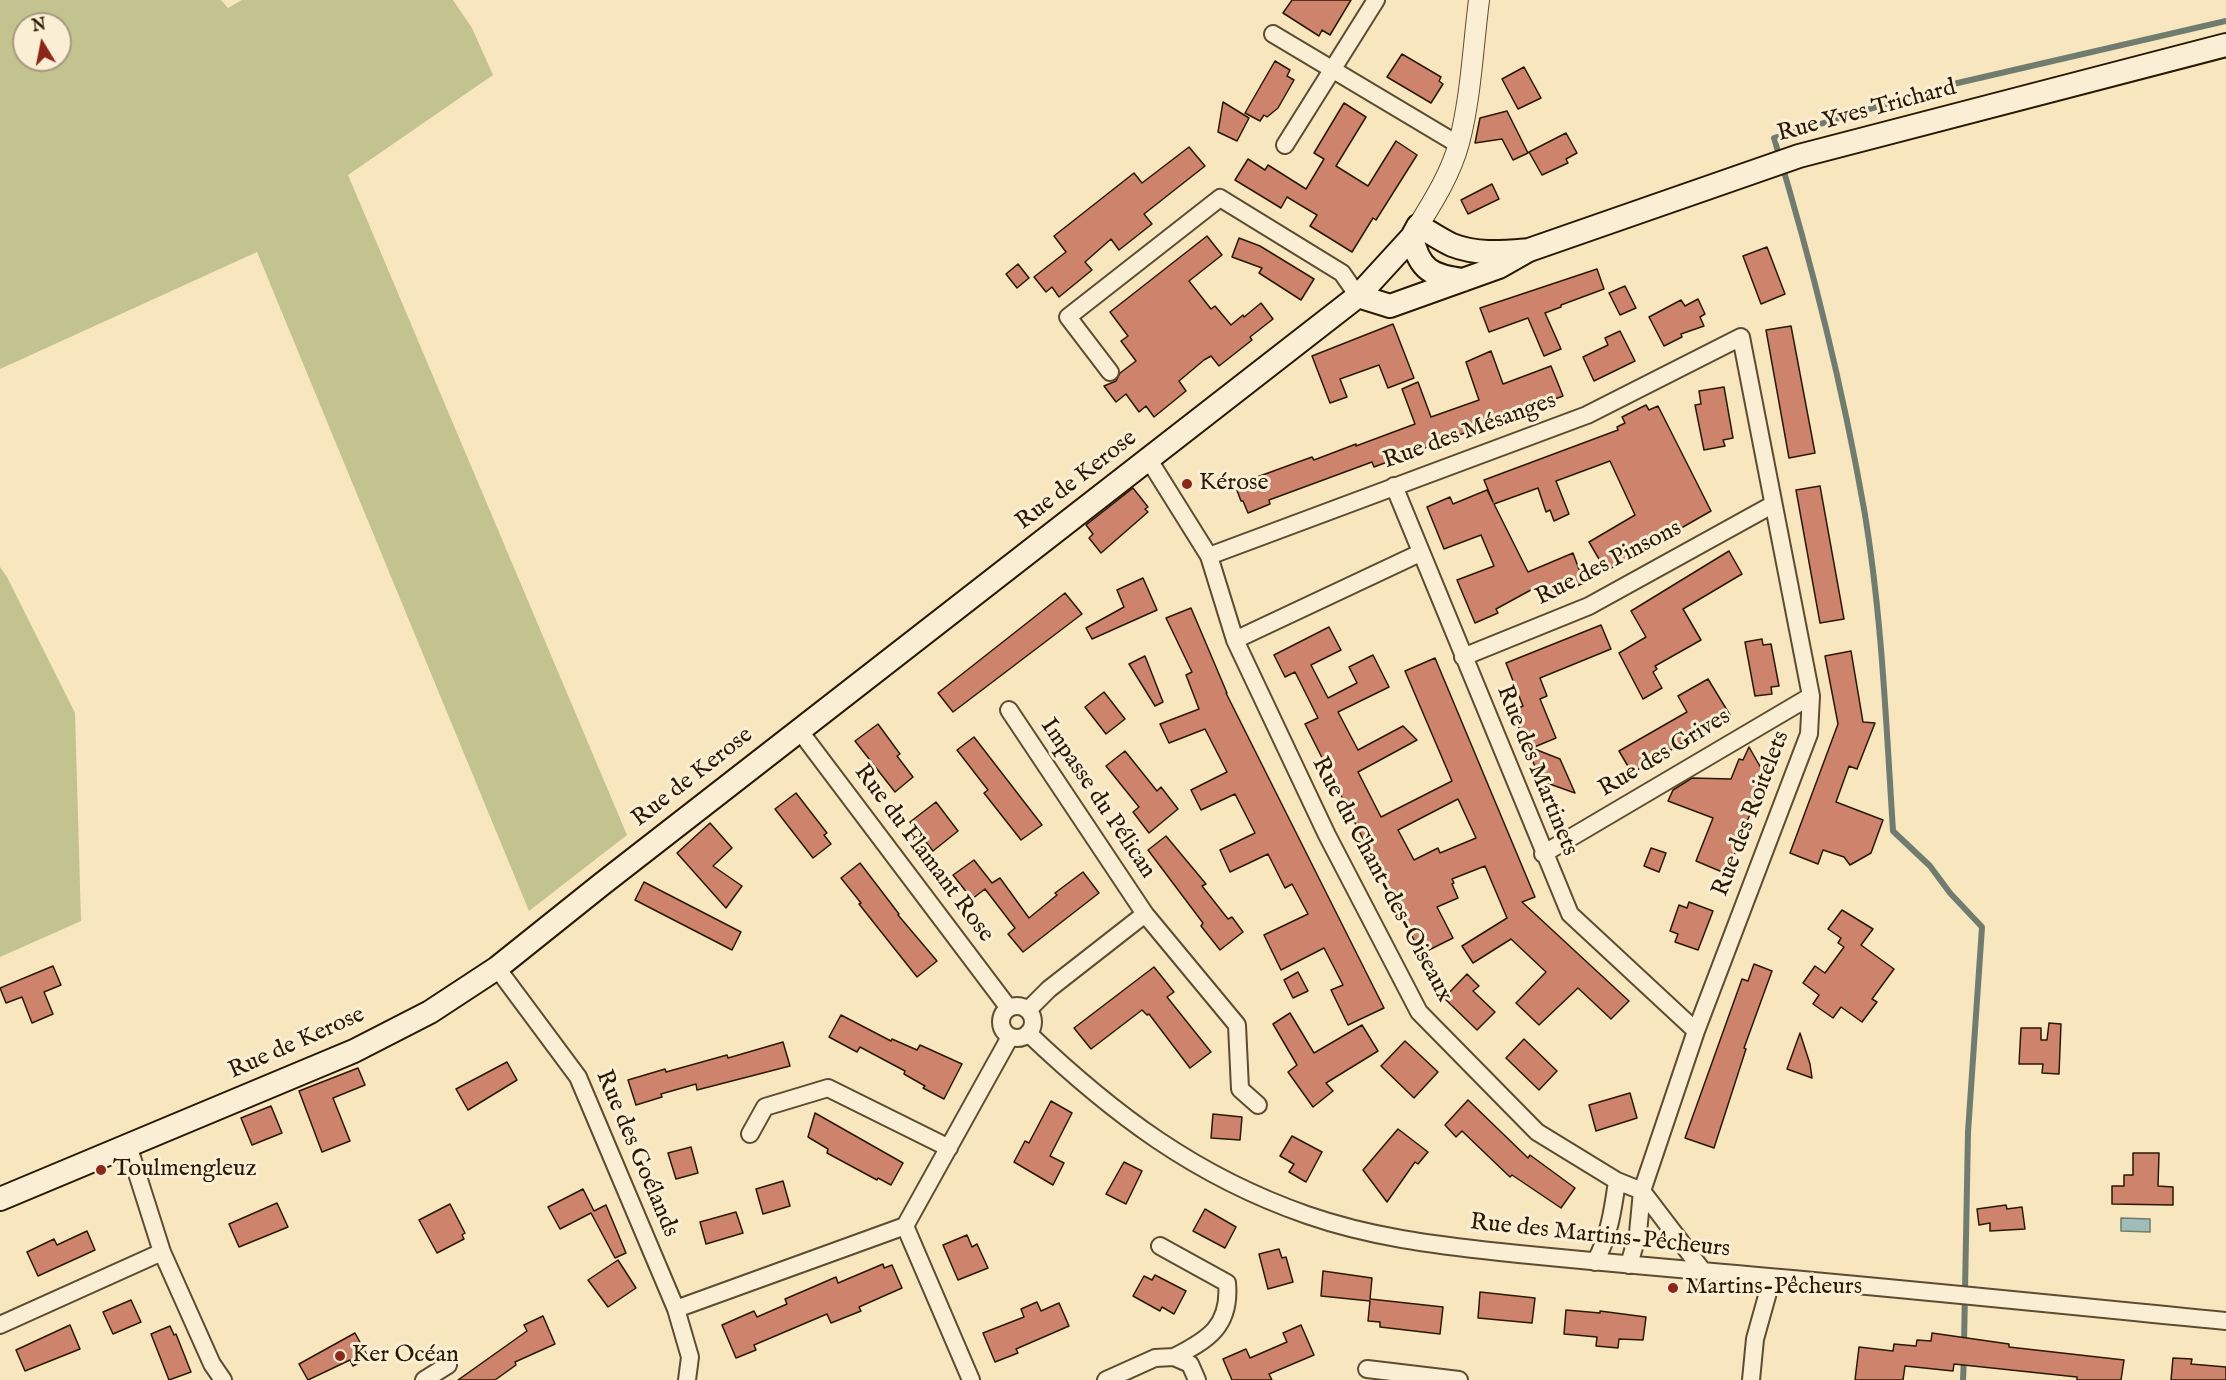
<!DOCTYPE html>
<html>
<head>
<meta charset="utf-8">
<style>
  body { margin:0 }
  #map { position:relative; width:2226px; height:1380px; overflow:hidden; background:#f8e6bf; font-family:"IM FELL English",serif }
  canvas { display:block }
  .north { position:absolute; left:12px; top:12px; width:60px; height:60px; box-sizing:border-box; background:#faefd5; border:2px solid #a79981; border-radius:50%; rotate:350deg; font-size:16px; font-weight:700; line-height:24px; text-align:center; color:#2a1902 }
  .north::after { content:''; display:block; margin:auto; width:21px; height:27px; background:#8f2418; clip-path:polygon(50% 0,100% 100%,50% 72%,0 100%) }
</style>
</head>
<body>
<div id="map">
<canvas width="2226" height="1380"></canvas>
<div class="north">N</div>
</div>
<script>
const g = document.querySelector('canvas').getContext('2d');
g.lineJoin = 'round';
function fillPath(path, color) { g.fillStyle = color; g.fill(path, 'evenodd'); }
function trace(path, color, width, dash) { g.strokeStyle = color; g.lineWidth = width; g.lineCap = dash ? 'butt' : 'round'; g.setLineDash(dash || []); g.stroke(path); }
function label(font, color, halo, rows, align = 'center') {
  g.font = font + ' "IM FELL English",serif'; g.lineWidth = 6; g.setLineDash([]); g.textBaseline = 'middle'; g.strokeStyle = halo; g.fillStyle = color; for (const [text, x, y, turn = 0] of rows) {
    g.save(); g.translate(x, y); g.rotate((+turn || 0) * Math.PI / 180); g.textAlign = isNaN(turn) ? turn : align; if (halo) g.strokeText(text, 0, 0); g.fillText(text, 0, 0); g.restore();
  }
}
const green = new Path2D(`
  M0 0H221L228 8 242 0H453L472 28 493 75 348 175 627 835 529 911 257 252 0 369ZM24 24H60V60H24Z
  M0 567 7 577 75 713 81 921 0 957Z`);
const water = new Path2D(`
  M2121 1218 2150 1219V1232L2121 1231Z`);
const stream = new Path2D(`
  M1964 1344 1968 1132 1982 927 1950 893 1930 866 1893 831C1886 723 1882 615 1864 509 1842 384 1811 260 1774 138L1949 85 2226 21
  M1963 1380 1964 1358`);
const building = new Path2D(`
  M1292 0H1351L1330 35 1322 30 1319 36 1283 13Z
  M1402 54 1441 77 1439 81 1443 84 1431 103 1387 77Z
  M1275 61 1290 70 1287 76 1294 80 1278 108 1267 117 1264 115 1260 121 1245 113Z
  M1524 67 1541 98 1518 109 1502 79Z
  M1223 102 1249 118 1237 141 1218 132Z
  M1344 103 1366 117 1336 166 1368 186 1396 141 1417 155 1376 220 1373 218 1352 252 1310 226 1317 215 1287 197 1281 208 1235 180 1248 159 1265 170 1268 165 1306 189 1324 159 1314 153Z
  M1507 111 1528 153 1513 160 1502 139 1475 143 1480 118Z
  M1566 133 1577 153 1566 159 1568 163 1542 175 1529 152Z
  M1189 147 1205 166 1144 214 1152 224 1119 250 1111 239 1085 262 1092 270 1059 297 1052 287 1046 292 1034 277 1066 252 1054 236 1134 173 1142 183Z
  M1492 184 1499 199 1468 214 1461 200Z
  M1207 236 1222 255 1189 281 1211 309 1215 306 1231 325 1243 315 1244 317 1261 303 1273 319 1250 337 1252 340 1219 366 1211 356 1204 360 1179 381 1186 391 1154 417 1146 406 1139 412 1126 394 1116 402 1104 386 1116 381 1120 373 1136 361 1121 341 1128 336 1110 312Z
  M1239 238 1260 246 1314 279 1301 300 1259 273 1262 268 1232 257Z
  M1767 247 1785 294 1761 304 1743 256Z
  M1018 264 1029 278 1017 288 1006 274Z
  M1597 269 1604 289 1561 305V307L1545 313 1561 349 1544 356 1528 318 1489 332 1480 308Z
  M1625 286 1636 308 1620 315 1609 293Z
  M1698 299 1705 314 1700 317 1704 326 1681 334 1682 337 1664 346 1649 317 1681 300 1685 306Z
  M1393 324 1414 378 1388 388 1379 365 1340 379 1347 397 1330 403 1312 356Z
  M1791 326 1815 453 1789 458 1766 330Z
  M1620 331 1635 361 1594 381 1583 357 1608 345 1605 338Z
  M1491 351 1503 384 1551 366 1563 396 1374 467 1372 462 1269 500 1270 504 1248 513 1243 501H1241L1235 485 1312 457 1314 460 1356 444V446L1415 424 1402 389 1418 382 1431 417 1479 400 1466 362Z
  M1724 387 1733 438 1723 440 1725 446 1704 450 1695 405 1701 404 1699 391Z
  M1646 405 1649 410 1658 406 1711 511 1606 571 1589 542 1635 515 1610 461 1556 481 1569 514 1554 521 1550 510 1546 512 1538 488 1494 504 1528 572 1573 553 1584 583 1546 599 1540 585 1496 609 1498 613 1475 623 1457 580 1494 566 1481 535 1444 549 1427 507 1450 497 1453 504 1487 490 1493 502 1484 480 1618 430 1617 427 1625 423 1622 417Z
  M1820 486 1844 619 1820 623 1796 490Z
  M1133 488 1148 507 1145 509 1148 512 1101 553 1089 538 1093 534 1086 525Z
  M1729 551 1742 574 1683 609 1701 640 1655 666 1657 669 1653 672 1662 688 1643 699 1619 653 1646 637 1631 611Z
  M1143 578 1157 610 1092 639 1086 628 1124 607 1117 590Z
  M1065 593 1082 614 953 712 938 693Z
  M1191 608 1227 693H1226L1384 1008 1348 1025 1331 990 1343 985 1324 948 1281 970 1264 935 1308 914 1292 884 1285 888 1268 854 1230 872 1220 850 1255 833 1235 794 1201 810 1191 790 1227 772 1205 729 1169 743 1160 724 1199 709 1186 675 1192 672 1166 618Z
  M1601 625 1611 649 1540 678 1547 696 1540 699 1556 738 1532 748 1560 759 1575 793 1541 781 1512 711 1523 706 1506 663Z
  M1329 627 1341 650 1311 665 1328 698 1357 683 1349 667 1373 655 1389 687 1338 712 1358 750 1403 726 1417 740 1358 772 1381 817 1452 781 1405 671 1435 658 1535 897 1522 902 1629 1001 1611 1019 1578 988 1539 1025 1516 1003 1546 972 1511 939 1473 963 1462 946 1507 918 1485 866 1452 879 1454 883 1452 884 1458 898 1437 907 1453 938 1421 954 1305 724 1318 718 1295 672 1285 677 1274 655ZM1458 799 1476 838 1440 853 1438 848 1414 860 1398 830Z
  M1762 639 1763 645 1771 644 1779 686 1771 687 1772 694 1755 696 1745 642Z
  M1851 651 1863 722 1875 723 1857 769 1849 766 1836 802 1883 820 1871 853 1850 865 1844 857 1823 850 1818 864 1790 853 1838 724 1825 656Z
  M1145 656 1163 702 1155 706 1129 664Z
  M1708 679 1730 715 1632 773 1619 751 1687 712 1678 696Z
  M1104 692 1125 719 1106 734 1085 707Z
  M878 724 900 754 897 756 913 777 895 792 855 741Z
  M974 737 1042 825 1021 840 984 793 988 790 957 750Z
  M1749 747 1765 775 1727 874 1696 861 1713 818 1668 801 1673 790 1692 778 1731 779 1739 759 1743 760Z
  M1125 751 1157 791 1161 787 1178 809 1149 833 1133 812 1139 807 1106 766Z
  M796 793 827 833 824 835 831 844 813 858 775 809Z
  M936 802 958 831 933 851 910 822Z
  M710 823 732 848 713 866 742 886 726 908 677 853Z
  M1166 836 1206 884 1202 886 1228 919 1232 917 1243 932 1220 950 1201 926 1203 923 1148 850Z
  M1651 848 1666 853 1659 872 1644 866Z
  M974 860 992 883 1000 878 1029 918 1057 895 1055 893 1083 872 1099 893 1023 952 1008 934 1015 928 985 889 972 899 953 875Z
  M860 863 899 914 898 915 937 961 917 977 859 904 861 903 841 878Z
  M644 882 741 932 732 950 635 900Z
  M1689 902 1713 911 1698 950 1675 942 1678 934 1670 931 1679 905 1687 908Z
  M1842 910 1873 929 1861 945 1894 969 1872 999 1877 1002 1862 1022 1841 1007 1833 1018 1813 1004 1819 995 1803 983 1815 966 1825 973 1844 947 1838 943 1841 938 1828 929Z
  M1754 964 1772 971 1744 1048 1746 1049 1714 1148 1685 1138 1742 979 1748 981Z
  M53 966 61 985 44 992 53 1014 32 1023 22 997 6 1003 0 988Z
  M1154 967 1174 992 1167 997 1211 1052 1190 1068 1149 1014 1147 1015 1142 1010 1091 1049 1074 1028Z
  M1298 972 1308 991 1293 998 1284 980Z
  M1467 974 1479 986 1473 991 1495 1012 1477 1030 1444 998Z
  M1290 1013 1314 1053 1362 1025 1378 1051 1326 1083 1333 1091 1313 1107 1288 1072 1297 1065 1273 1024Z
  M841 1015 891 1041 892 1039 917 1050 920 1045 962 1064 944 1099 923 1088 925 1086 904 1074 905 1071 860 1047 857 1052 829 1037Z
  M2049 1023 2061 1024 2059 1074 2042 1073 2043 1064H2019L2021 1028H2041V1040H2047Z
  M1800 1033 1810 1064 1812 1078 1787 1069Z
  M1524 1039 1557 1071 1539 1090 1506 1058Z
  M1405 1041 1438 1072 1414 1098 1381 1066Z
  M783 1042 790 1066 697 1090 696 1084 661 1094 662 1097 636 1105 628 1080 665 1069 666 1072 727 1055 728 1058Z
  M507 1062 517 1080 468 1110 456 1089Z
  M358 1068 365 1085 333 1098 350 1141 322 1152 299 1091Z
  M1630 1093 1637 1118 1596 1131 1589 1105Z
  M1468 1100 1528 1158 1530 1155 1575 1188 1561 1208 1512 1175 1510 1177 1462 1131 1456 1137 1445 1125Z
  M1051 1101 1072 1113 1050 1156 1064 1163 1053 1185 1014 1162 1025 1141 1029 1143Z
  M271 1106 282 1133 252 1145 241 1118Z
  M815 1113 903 1163 891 1185 878 1178 877 1180 827 1153 828 1149 808 1137Z
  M1213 1114 1242 1117 1240 1140 1211 1138Z
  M1398 1129 1428 1152 1418 1164 1415 1162 1387 1202 1363 1170Z
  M1292 1136 1322 1152 1306 1182 1289 1172 1294 1164 1280 1156Z
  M691 1147 698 1173 676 1179 668 1153Z
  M2133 1153H2159L2158 1186 2173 1187V1205L2112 1204V1186H2124V1175H2133Z
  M1124 1162 1142 1171 1126 1204 1106 1194Z
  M783 1181 790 1206 763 1214 756 1189Z
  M583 1189 594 1211 606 1205 626 1253 615 1258 591 1213 560 1229 548 1207Z
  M277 1203 288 1227 239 1247 229 1224Z
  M450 1204 465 1233 462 1235 464 1239 437 1253 419 1220Z
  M2006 1205 2007 1209 2022 1207 2025 1229 1990 1231V1223L1979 1225 1977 1209Z
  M1205 1209 1236 1227 1225 1248 1193 1231Z
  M736 1212 743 1233 706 1244 700 1222Z
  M87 1231 95 1250 38 1276 27 1252 54 1239 57 1245Z
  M967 1235 972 1247 977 1244 988 1268 958 1280 943 1245Z
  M1279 1249 1282 1258 1286 1257 1293 1282 1268 1289 1259 1254Z
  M618 1260 636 1288 608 1307 588 1280Z
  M883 1264 884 1268 892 1265 902 1288 859 1307 861 1311 831 1323 827 1314 754 1345 756 1350 736 1358 722 1325 754 1311 757 1317 787 1304 785 1299 813 1287 836 1277 838 1283Z
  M1323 1271 1372 1278 1370 1299 1443 1307 1440 1334 1380 1327V1322L1368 1321 1370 1301 1321 1296Z
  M1155 1275 1186 1291 1174 1314 1162 1307 1160 1311 1133 1296 1144 1276 1152 1280Z
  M1480 1292 1535 1298 1532 1323 1478 1318Z
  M131 1300 141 1322 113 1334 103 1312Z
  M1037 1302 1041 1311 1059 1303 1069 1326 1016 1349 1018 1353 995 1362 983 1333 1024 1317 1021 1309Z
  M1566 1310 1600 1313V1311L1646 1317 1643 1340 1619 1339 1618 1348 1596 1346 1597 1337 1564 1334Z
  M543 1316 555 1344 515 1362 516 1365 495 1380H458L527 1331 524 1325Z
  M70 1325 80 1349 25 1371 16 1350Z
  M1301 1325 1314 1355 1269 1374 1272 1380H1232L1223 1359 1246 1349 1250 1358 1287 1342 1283 1333Z
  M170 1326 174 1335 176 1334 191 1372 169 1380 151 1334Z
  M355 1333 368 1357 353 1366 350 1360 308 1380 299 1364Z
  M1932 1333 2009 1344V1347L2124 1360 2121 1380H2077V1377L1954 1364 1953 1371 1905 1366 1903 1380H1855L1859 1347 1893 1351 1894 1344 1916 1346 1917 1340 1931 1341Z
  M2173 1358 2192 1359 2191 1364 2226 1367V1380H2171Z`);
const minor = new Path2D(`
  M1273 34 1459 145
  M1285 145 1376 0
  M1110 372 1068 317 1220 198 1342 273 1358 296
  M1149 460 1209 556 1235 640 1327 835 1419 1012 1537 1132 1617 1181 1642 1191 1703 1271
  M1394 486 1570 914 1696 1031
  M1209 556 1587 415 1741 337 1811 696 1809 734 1696 1031 1642 1191 1638 1233 1629 1265
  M1235 640 1420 553
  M1463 657 1589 606 1772 505
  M1009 710 1145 914
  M799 730 1008 1007
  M1543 854 1811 696
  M497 968 578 1077 676 1309 690 1357 687 1380
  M1001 1022a16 16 0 1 1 32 0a16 16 0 1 1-32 0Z
  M1028 1010 1049 989 1145 914 1237 1025 1240 1089 1258 1105
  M1028 1033C1113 1114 1195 1176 1307 1215 1370 1237 1434 1245 1500 1252 1567 1259 1634 1265 1702 1271 1877 1286 2051 1304 2226 1321
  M750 1134 765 1107 828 1088 949 1148
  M128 1145 162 1252 212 1364 223 1380
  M905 1226 971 1380
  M1160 1246 1227 1283C1231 1326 1208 1340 1174 1357
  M1595 1262C1609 1237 1613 1210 1617 1181
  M676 1309 905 1226 1010 1037
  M0 1325 162 1252
  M1367 1369 1459 1380
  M424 1380 448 1365
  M1106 1380 1155 1358 1174 1357 1190 1364 1197 1380
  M1751 1380 1755 1339 1772 1278`);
const tertiary = new Path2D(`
  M1418 226C1434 200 1451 173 1459 143 1471 97 1473 47 1479 0`);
const secondary = new Path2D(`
  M1412 237C1419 270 1432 276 1463 280
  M1358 296 1390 306 1499 267 1529 250 1799 156 2226 45
  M0 1199 354 1051 430 1012 497 968 602 884 1358 296 1412 237 1418 226C1430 232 1441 240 1452 245 1477 255 1504 252 1529 250`);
const markers = [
  [1187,484,6,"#8f2418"],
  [101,1170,6,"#8f2418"],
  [1673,1288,6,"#8f2418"],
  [340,1356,6,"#8f2418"]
];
const streetNames = [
  ["Rue Yves Trichard",1867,112,-15],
  ["Rue des Mésanges",1470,432,-20],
  ["Rue de Kerose",1077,481,-38],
  ["Rue des Pinsons",1609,564,-27],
  ["Rue des Grives",1665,754,-31],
  ["Rue des Martinets",1536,771,68],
  ["Rue de Kerose",693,778,-38],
  ["Impasse du Pélican",1097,799,56],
  ["Rue des Roitelets",1752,814,-69],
  ["Rue du Flamant Rose",923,854,53],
  ["Rue du Chant-des-Oiseaux",1381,880,62],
  ["Rue de Kerose",297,1044,-24],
  ["Rue des Goélands",636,1154,67],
  ["Rue des Martins-Pêcheurs",1600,1237,6]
];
const poiNames = [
  ["Kérose",1199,484],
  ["Toulmengleuz",113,1170],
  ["Martins-Pêcheurs",1685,1288],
  ["Ker Océan",352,1356]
];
fillPath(green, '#c2c38f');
fillPath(water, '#9fbeb8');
trace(water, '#707c6f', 1.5);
trace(stream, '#707c6f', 6);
fillPath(building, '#cd836c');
trace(building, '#2a1902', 1.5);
trace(minor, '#5e4c31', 20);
trace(tertiary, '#5e4c31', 22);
trace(secondary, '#2a1902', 26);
trace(minor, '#faefd5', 16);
trace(tertiary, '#faefd5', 20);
trace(secondary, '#faefd5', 22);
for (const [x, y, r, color] of markers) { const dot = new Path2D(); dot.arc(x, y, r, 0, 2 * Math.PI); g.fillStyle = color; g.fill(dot); trace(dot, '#faefd5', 2); }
label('24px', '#2a1902', '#faefd5', streetNames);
label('24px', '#2a1902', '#faefd5', poiNames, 'left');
</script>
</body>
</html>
